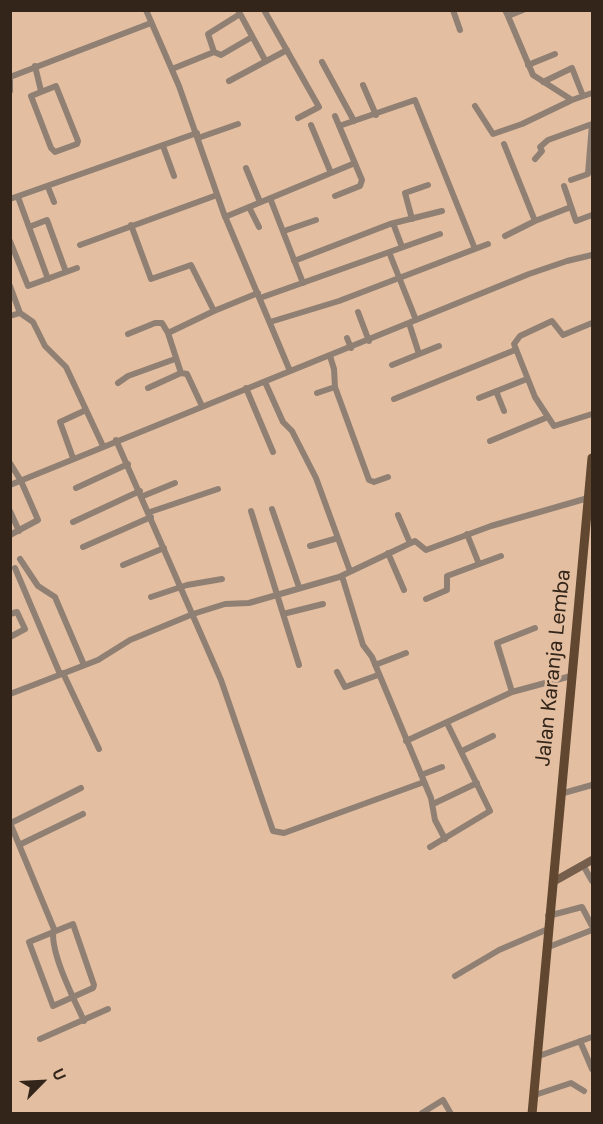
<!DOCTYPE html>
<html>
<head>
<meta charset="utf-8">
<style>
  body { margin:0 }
  #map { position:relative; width:603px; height:1124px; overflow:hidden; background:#e3bea0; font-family:"DM Sans",sans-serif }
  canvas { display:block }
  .frame { position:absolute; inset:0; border:12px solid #332519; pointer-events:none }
  .north { position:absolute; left:12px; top:1052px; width:60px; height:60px; -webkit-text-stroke:4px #e3bea0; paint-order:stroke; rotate:66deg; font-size:16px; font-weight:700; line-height:24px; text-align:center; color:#332519 }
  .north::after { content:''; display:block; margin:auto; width:21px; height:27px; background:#332519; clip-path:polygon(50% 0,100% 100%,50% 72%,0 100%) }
</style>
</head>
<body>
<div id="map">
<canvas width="603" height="1124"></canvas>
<div class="frame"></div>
<div class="north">U</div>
</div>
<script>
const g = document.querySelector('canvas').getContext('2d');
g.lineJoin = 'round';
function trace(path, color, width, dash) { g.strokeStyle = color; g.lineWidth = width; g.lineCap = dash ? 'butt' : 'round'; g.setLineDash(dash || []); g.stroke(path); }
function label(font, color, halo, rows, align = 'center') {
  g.font = font + ' "DM Sans",sans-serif'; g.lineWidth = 5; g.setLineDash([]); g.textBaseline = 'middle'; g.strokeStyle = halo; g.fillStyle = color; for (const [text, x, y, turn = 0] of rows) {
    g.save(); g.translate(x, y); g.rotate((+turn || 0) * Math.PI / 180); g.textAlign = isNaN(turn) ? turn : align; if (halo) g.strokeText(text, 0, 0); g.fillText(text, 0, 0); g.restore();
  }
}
const minor = new Path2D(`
  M146 10 179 86 224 214 290 371
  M238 10 265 60
  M264 10 319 107 298 118
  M453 10 460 30
  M505 10 508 16 523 10
  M240 14 208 34 214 52 221 55 252 37
  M508 16 533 75 572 100 592 93
  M322 62 354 121
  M528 65 555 54
  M35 66 41 91
  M172 69 214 52
  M10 77 151 23
  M10 80V91
  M229 81 287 50
  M543 82 572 68 583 96
  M363 85 376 115
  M56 86 78 141 77 144 55 152 51 148 31 96Z
  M475 106 493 134 522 124 572 100
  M335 116 362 180 360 186 335 196
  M311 125 331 173
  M339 126 415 100 475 249
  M198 138 238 124
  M504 144 535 221
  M163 146 174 176
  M535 159 542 151 540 147 548 140 592 124
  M246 168 260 202
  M571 180 588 174 592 124
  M564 186 576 221 592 215
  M48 187 54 202
  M18 197 48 279
  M270 198 303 283
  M10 199 197 133
  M249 207 259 227
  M225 217 355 163
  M412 219 405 193 428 185
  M393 223 402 247
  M131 225 151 279 191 265 214 311 168 333
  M29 227 47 220 66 272
  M284 231 316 220
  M505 236 535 221 571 207
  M10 241 28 286 77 268
  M80 245 217 195
  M389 252 416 320
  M294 261 390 224 442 211
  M10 286 20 313 10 316
  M260 298 440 234
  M214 311 258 293
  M358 312 369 341
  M20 313 33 322 45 346 66 367 103 446
  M270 322 339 301 488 244
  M409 323 419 354
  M592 323 563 335 552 321 520 336 514 344 535 397 554 426 592 414
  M128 334 155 323H162L168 333 181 373 187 374 202 406
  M347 338 351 348
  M330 356 334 369 335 387 369 480 374 482 388 477
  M392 365 439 346
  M265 382 283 422 292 431 316 478 350 571
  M118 383 128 376 175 359
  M148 388 181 373
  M246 388 273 452
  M496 391 504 411
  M317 393 335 387
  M479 398 527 379
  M394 399 515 350
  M116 440 221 680 273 831 284 833 424 782
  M490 441 548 417
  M73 458 60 422 86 410
  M10 463 21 481 38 520 10 535
  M10 485 529 274 567 261 592 255
  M76 488 128 464
  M143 496 175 483
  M272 509 299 587
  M10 511 19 531
  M251 511 299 665
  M150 512 218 489
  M398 515 410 543
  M73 522 140 491
  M467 534 479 564
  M310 546 338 538
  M83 547 151 517
  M388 553 404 590
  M20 559 38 586 55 597 84 665
  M123 565 164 548
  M15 568 60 674
  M342 576 363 645 372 657 431 798 435 820 445 839
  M151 597 187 585 222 579
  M426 599 447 590V576L501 556
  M10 614 17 612 25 629 10 637
  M283 614 323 604
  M375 665 406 653
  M337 672 345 687 378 675
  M63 673 99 749
  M512 692 497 643 535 628
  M10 694 98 660 130 640 193 614 225 604 249 603 339 577 415 541 426 550 491 526 588 498
  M406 741 512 692 571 676
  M462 751 493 736
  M421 775 442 767
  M560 794 592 785
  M433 804 477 783
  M10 823 54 929C48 949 75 1001 84 1021
  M11 823 81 788
  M21 844 83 814
  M430 847 490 811 447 723
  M583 865 592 881
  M548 916 582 907 592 926
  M73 924 94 985 93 988 53 1006 29 942Z
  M546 948 592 930
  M455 976 499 950 548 929
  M40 1039 108 1009
  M580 1041 592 1069
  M536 1057 592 1037
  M535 1095 571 1083 584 1091
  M422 1113 443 1100 451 1114`);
const secondary = new Path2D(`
  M553 882 592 860`);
const primary = new Path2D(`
  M532 1114 592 458`);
const streetNames = [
  ["Jalan Karanja Lemba",554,668,-84]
];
trace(minor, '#908074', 6);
trace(secondary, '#755f4c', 8);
trace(primary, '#614730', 9);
label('21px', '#332519', '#e3bea0', streetNames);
</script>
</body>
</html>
